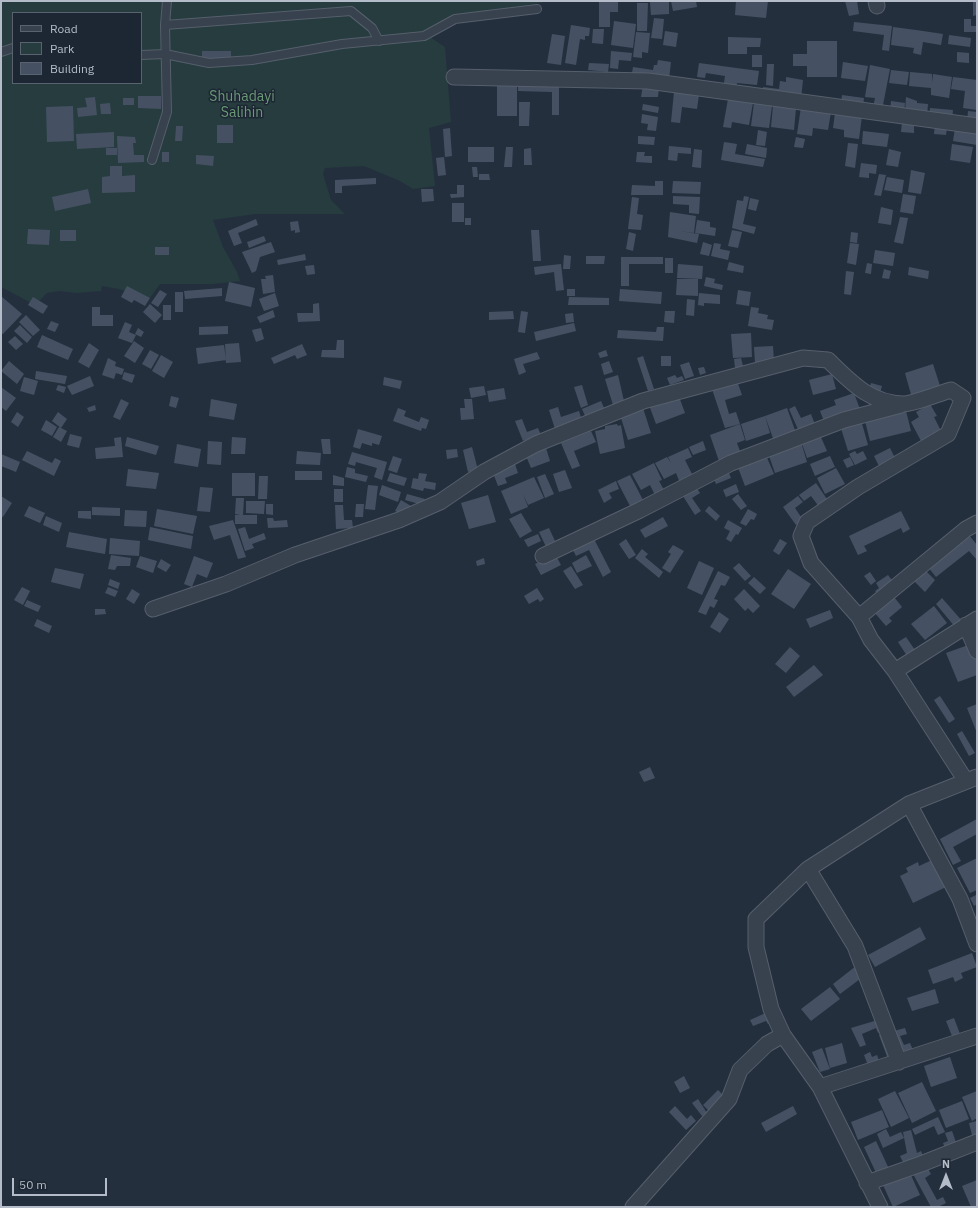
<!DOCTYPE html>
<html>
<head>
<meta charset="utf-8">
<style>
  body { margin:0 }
  #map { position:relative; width:978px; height:1208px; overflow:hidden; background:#242f3e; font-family:"IBM Plex Sans",sans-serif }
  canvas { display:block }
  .frame { position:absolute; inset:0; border:2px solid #b4bcc9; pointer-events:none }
  .legend { position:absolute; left:12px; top:12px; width:130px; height:72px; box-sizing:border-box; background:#1d2633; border:1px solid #59626f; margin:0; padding:5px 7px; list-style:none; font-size:12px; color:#b4bcc9 }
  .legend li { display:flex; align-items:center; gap:8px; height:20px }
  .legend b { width:20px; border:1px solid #59626f }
  .north { position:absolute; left:926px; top:1156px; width:40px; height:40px; -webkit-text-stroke:3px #1d2633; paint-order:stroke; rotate:0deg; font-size:11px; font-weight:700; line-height:16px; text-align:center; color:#b4bcc9 }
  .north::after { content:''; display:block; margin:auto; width:14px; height:18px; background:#b4bcc9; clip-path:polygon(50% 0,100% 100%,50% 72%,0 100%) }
  .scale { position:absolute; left:12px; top:1178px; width:95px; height:18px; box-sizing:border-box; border:2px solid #b4bcc9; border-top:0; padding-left:5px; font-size:12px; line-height:14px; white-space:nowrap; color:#b4bcc9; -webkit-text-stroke:3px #1d2633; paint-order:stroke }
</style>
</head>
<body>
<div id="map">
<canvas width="978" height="1208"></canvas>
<div class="frame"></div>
<ul class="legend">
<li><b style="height:5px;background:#38414e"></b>Road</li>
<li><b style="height:11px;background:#263c3f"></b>Park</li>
<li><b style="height:11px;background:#455162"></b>Building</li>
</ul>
<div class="north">N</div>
<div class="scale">50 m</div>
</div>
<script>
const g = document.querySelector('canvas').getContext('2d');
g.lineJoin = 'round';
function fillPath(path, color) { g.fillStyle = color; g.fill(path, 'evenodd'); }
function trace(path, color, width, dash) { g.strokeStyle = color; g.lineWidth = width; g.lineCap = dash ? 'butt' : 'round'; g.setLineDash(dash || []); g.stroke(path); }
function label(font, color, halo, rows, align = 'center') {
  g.font = font + ' "IBM Plex Sans",sans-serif'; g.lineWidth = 3; g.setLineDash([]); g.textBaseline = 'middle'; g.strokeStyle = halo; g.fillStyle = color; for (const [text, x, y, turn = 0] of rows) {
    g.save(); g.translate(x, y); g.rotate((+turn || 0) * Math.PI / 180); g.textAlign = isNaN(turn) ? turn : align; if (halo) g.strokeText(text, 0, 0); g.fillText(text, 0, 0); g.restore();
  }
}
const green = new Path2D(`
  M1 1H550L451 17 424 33 445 47 451 122 429 128 435 186 413 189 400 181 364 166 325 168 323 174 331 200 345 214H255L213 220 223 247 237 272 240 281 213 284H160L150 298 119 289 102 286 101 291 77 293 59 291 47 293 35 305 1 287ZM13 13H141V83H13Z`);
const building = new Path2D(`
  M599 1H618V12H610V27H599Z
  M669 1V14L651 15 650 2Z
  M671 1H696L697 7 673 11Z
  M736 1H768L766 18 735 15Z
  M845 1H857L859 14 849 16Z
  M973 2H977V15L973 16Z
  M637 3H648L647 31H637Z
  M654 18 664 19 662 39 651 38Z
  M964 19H971V26H977V32H964Z
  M614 21 636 24 633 48 611 45Z
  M854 22 892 26 889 51 882 50 884 35 853 31Z
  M571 25 590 28 589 36H585V40L580 39 576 65 565 63Z
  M893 27 916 30 915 38 916 30 943 34 941 45 923 42 921 55 913 53 914 48 891 45Z
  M593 29H604L603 44 592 43Z
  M665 31 678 33 676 47 663 45Z
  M636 32 650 33 648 53 642 52V58L633 57Z
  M552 34 565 36 561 65 547 63Z
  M949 35 971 38 970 47 948 44Z
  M728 37 761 38 760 47H747V54H728Z
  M807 41H837V77H807V66H793V54H807Z
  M202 51H231V59L202 60Z
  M611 51 632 53 631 61 619 60 618 69 610 68Z
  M957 52 969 53V63L957 62Z
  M752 55H762V67H752Z
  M658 60 671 62 669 79 632 73 633 67 653 70 654 65H657Z
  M843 62 868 66 865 81 841 78Z
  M589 63 609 64 608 72 588 70Z
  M699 63 759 71 757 85 737 83 736 91 723 89 725 76 706 73 705 78 697 77Z
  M767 64H774L773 86 766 85Z
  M870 65 890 69 882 110 873 108 875 98 865 97Z
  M891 70 909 72 907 85 889 83Z
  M910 72 932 74V83L933 74 952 77 949 98 931 95V88L909 86Z
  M786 77 803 80 801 99 762 94 763 87 779 89 780 81 786 82Z
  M953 77 977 80V110L963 108 965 91 951 89Z
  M497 83H517V116H497Z
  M518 83H559V115H552V92L518 91Z
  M643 85 659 87 658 97H641Z
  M674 92 699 95 697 109 682 107 680 123 671 122Z
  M842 95 864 98 863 107 841 104Z
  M138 96H161V109L138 108Z
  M95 97 97 115 78 117 77 108 87 107 85 98Z
  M906 97 917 101V103L928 104 927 116 905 113Z
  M123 98H134V105H123Z
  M728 99 753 103 749 125 732 122 731 128 723 127Z
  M891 101 905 103 904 113 890 111Z
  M519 102H530L529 126H519Z
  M110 103 111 114H101L100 104Z
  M754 103 772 106 769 128 751 126Z
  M643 104 659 107 658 113 642 110Z
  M773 105 796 108 794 130 771 127Z
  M73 106 74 141 47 142 46 107Z
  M801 107 831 112 828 130 813 128 812 136 797 134Z
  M930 108 953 110 952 120 929 118Z
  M968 111 977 112V123L967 122Z
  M835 113 862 116 859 139 844 137V130L833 128Z
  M642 114 658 117 656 131 647 130 648 124 641 123Z
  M902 122 914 123V133L901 132Z
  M217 125H233V143H217Z
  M935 125 947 127 946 135 934 134Z
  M176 126H183L182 141H175Z
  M450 128 452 156 445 157 443 129Z
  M955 128 977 132V145L953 141Z
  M758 130 767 132 765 146 756 145Z
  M863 131 889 134 887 147 862 144Z
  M114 132V147L77 149 76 134Z
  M117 136 135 137 136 143H133L134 155H144V162L118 163Z
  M638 136 655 137 654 145 638 144Z
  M796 137 805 139 803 148 794 147Z
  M724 142 737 144 735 154 765 159 763 167 721 160Z
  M848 143 858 144 855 168 845 166Z
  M747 144 767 148 766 158 745 154Z
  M952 144 973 147 970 163 950 160Z
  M669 146 691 148V154L678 153 677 161 668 160Z
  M468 147H494V162H468Z
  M506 147H513L512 167H504Z
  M106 148H117V155H106Z
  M531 148 532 165H524V149Z
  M694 149 702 150 701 168 692 167Z
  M889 149 901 152 898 167 886 165Z
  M162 152H169V162H162Z
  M637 152H645L644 156H652V163L636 162Z
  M196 155 214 156 213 166 196 164Z
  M444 157 446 175 438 176 436 158Z
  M861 163 877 165 876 174 869 173V178L859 177Z
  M110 166H122V176L135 175V192L102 193V177L110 176Z
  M472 167H477L478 177H473Z
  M911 170 925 173 921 194 908 192Z
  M479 174H489L490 180H479Z
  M879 174 886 175 881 196 874 195Z
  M887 177 904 180 902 193 884 190Z
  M376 178V184L342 186V193H335V180Z
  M655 181H663V195H631L632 185 655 186Z
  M673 181 701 182 700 194 672 193Z
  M457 185H464V197L451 198 450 194H457Z
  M88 189 91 203 55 211 52 197Z
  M421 189H433L434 201 422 202Z
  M903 194 916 196 913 214 900 212Z
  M673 196 700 197 699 214 689 213V205L673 204Z
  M744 196 749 197 743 224 756 227 754 234 732 228 737 200 743 201Z
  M632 197 639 198 637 214 643 215 641 230 628 229Z
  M750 198 759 200 756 211 748 209Z
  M452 203H464V222H452Z
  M881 207 893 210 891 225 878 223Z
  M670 212 696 216 694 233 679 231 699 234 697 243 668 237Z
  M900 217 908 218 903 244 894 242Z
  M465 218H471V225H465Z
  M256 219 258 225 238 233 242 243 234 246 228 231Z
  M697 220 710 222V227L716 228 715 236 695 233Z
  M298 221 300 232 295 233V230L291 231 290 222Z
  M28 229 50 230 49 245 27 244Z
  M60 230H76V241H60Z
  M531 230H539L541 261H533Z
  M732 230 742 232 738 248 728 246Z
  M629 232 636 234 633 251 626 249Z
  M851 232 858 233 857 243 850 242Z
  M264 236 266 241 249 248 247 242Z
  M271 242 275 252 260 257 256 271 252 273 242 252Z
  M703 242 712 245 709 256 700 254Z
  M714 243 721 244 720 249 730 251 728 260 711 256Z
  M850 243 859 244 856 265 847 263Z
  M155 247H169V255H155Z
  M875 250 895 253 893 266 873 263Z
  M305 254 306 260 278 265 277 260Z
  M564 255 571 256 570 269H563Z
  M586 256H605L604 264H586Z
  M621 257H663V264H629V286H621Z
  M665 258H673V273H665Z
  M729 262 744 266 743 273 727 270Z
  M867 263 872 264 871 274 865 273Z
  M561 264 564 290 556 291 554 272 535 275 534 267Z
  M678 264 703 266 702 279 677 278Z
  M314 265 315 274 307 275 305 266Z
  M909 267 929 271 928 279 908 275Z
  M884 269 891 271 889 279 882 278Z
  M846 271 854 272 851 295 844 294Z
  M273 275 275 292 263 294 261 279H266L265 276Z
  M706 277 715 279 714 283 723 285 722 290 704 286Z
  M677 279H698V296L676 295Z
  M229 282 255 288 251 307 225 301Z
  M127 286 150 298 145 306 134 300 132 303 121 297Z
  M222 288V296L185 299 184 291Z
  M567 289H575V296H567Z
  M620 289 662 292 661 304 619 301Z
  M160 290 167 294 158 307 151 303Z
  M738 290 751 292 749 306 736 304Z
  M175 292H183V312H175Z
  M275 293 279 306 264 311 259 299Z
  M699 293 720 295V304L704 303V306L698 305Z
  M1 296 22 314 3 334 1 333Z
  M33 297 48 306 43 314 28 305Z
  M569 297 609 298V305H568Z
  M687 299 695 300 694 316 686 315Z
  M319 303 320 321 298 322 297 313H313V304Z
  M150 304 162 315 155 323 143 312Z
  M163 305H171V320H163Z
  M92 307H100V315H113V326H92Z
  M751 307 759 308 758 313 768 315 767 319 774 320 772 330 748 326Z
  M273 310 275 317 260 323 257 317Z
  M513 311 514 319 489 320V312Z
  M521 311 528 312 525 333 518 332Z
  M665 311H675L674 323 664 322Z
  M573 313 574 322 566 323 565 314Z
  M26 315 40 330 33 336 19 322Z
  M51 321 59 324 55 332 47 329Z
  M125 322 132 325 129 332 136 335 132 343 118 338Z
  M574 323 576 331 536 341 534 332Z
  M20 325 32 337 27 343 14 331Z
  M228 326V334L199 335V327Z
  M657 327H664L663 341 617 338 618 330 656 332Z
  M138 328 144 332 141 337 135 334Z
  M261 328 264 339 256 342 252 330Z
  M751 333 752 357 733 358 731 334Z
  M42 335 73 349 68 360 37 347Z
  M15 336 23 344 16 350 8 342Z
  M337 340H344V358L321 357 322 350H336Z
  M134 341 144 348 135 363 124 356Z
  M89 343 99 350 89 368 78 362Z
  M239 343 241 362 226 363 225 344Z
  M302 344 307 355 297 359 295 355 274 364 271 358Z
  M224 345 226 360 198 364 196 348Z
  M773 346 774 361 755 363 754 347Z
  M150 350 159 355 151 369 142 364Z
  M606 350 608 356 600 358 598 353Z
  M537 352 540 359 523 364 526 372 519 375 514 359Z
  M161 355 173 362 164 378 152 371Z
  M643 356 654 389 648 391 637 358Z
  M661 356H671V366H661Z
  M108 358 116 362 115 366 124 369 122 375 116 373 114 379 102 375Z
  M741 358 743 366 735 368 734 359Z
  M9 361 24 374 17 384 1 371Z
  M609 361 613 372 604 375 601 364Z
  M689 362 694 376 685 379 680 365Z
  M933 364 941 389 912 398 905 373Z
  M704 367 706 373 700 375 698 368Z
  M36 371 67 376 65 384 35 379Z
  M124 372 135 375 132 383 122 379Z
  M832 374 836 389 813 395 809 380Z
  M618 375 624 401 613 405 605 379Z
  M675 375 677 378 682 376 684 380 670 385 667 378Z
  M90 376 94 386 72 395 67 386Z
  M24 377 38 381 34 395 20 391Z
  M384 377 402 381 400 389 383 385Z
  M736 378 742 395 725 400 729 414 736 412 740 424 725 428 711 386Z
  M871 383 882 386 880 393 869 390Z
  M58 385 66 387 64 393 56 390Z
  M582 385 588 405 581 408 574 387Z
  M484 386 486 395 471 398 469 388Z
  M1 387 16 398 6 411 1 407Z
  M504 388 506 399 489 402 487 391Z
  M854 393 861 412 825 424 820 411 836 405 834 400Z
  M678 394 685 413 656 424 649 405Z
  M171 396 179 398 176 408 169 406Z
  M121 399 129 403 120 420 113 417Z
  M211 399 237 404 234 420 209 416Z
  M464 399H472L474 419 461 420 460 408H465Z
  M601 401 605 410 586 418 582 409Z
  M930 404 937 416 934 417 941 431 921 441 911 422 919 417 916 412Z
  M95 405 96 410 89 412 87 408Z
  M795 406 801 418 811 414 816 427 800 434 789 409Z
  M558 407 561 417 579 411 582 421 555 429 549 410Z
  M905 407 911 431 870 441 864 417Z
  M398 408 406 411 404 416 419 422 421 417 429 420 426 429 422 428 421 431 393 421Z
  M643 408 651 433 628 440 620 415Z
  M787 408 796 433 774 441 765 416Z
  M17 412 24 417 18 427 11 422Z
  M58 412 67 419 61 428 52 421Z
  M765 416 770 433 746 441 741 424Z
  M522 419 527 432 538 428 541 435 523 441 515 421Z
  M46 420 57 427 52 436 41 430Z
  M861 420 868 445 848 451 840 425Z
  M617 424 618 426 621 425 625 448 600 454 595 431 605 429V426Z
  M740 424 745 440 737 443 741 454 719 461 710 435Z
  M59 427 67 431 61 442 53 437Z
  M358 429 382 436 379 445 372 443V446L362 443 360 449 353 447Z
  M591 431 596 442 574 451 580 466 572 469 561 443Z
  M70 434 82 437 79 448 67 445Z
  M820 435 827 451 807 458 801 441Z
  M121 437 123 457 96 459 95 448 115 446 114 438Z
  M127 437 159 446 156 455 125 446Z
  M232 437 246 438 245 454H231Z
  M321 439H330L331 454H323Z
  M208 441 222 442 221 465 207 464Z
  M703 441 706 450 693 455 689 447Z
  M801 442 807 462 775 473 768 453Z
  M177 444 201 449 198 467 174 463Z
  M472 447 478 470 468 472 463 450Z
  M546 448 550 461 531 468 526 456Z
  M688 448 692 457 685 460 693 476 680 483 676 473 664 479 655 463 667 457 671 463 668 457Z
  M890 448 896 460 880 468 874 456Z
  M457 449 458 457 447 459 446 450Z
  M27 451 52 463 55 458 61 461 54 476 22 460Z
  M297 451 321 453 320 465 296 464Z
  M855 451 857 454 863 451 867 459 855 465 849 454Z
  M352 452 387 462 382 480 374 477 377 468 356 462 355 466 348 464Z
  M765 453 774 474 745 486 737 465Z
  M1 454 20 462 16 472 1 466Z
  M393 456 402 459 397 473 388 470Z
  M830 456 835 467 815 476 810 464Z
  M850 457 854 465 847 468 843 460Z
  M654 463 662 480 659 481 664 490 655 495 650 485 641 490 632 474Z
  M515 464 518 473 505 478 507 483 498 486 493 473Z
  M347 467 355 469V473L368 476 366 482 345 477Z
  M727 468 731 478 716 484 712 475Z
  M836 468 845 484 825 494 817 478Z
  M128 469 159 473 156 489 126 486Z
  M565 470 572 488 559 492 553 474Z
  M295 471H322V480H295Z
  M232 473H255V496H232Z
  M390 473 407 478 404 486 387 481Z
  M419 473 427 474 425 481 436 483 435 490 424 488 423 491 411 488 413 478 418 479Z
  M545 474 554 494 545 498 537 477Z
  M333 475 344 478V486L333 485Z
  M630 475 643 500 630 506 617 481Z
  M259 476H268L267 499H258Z
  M534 477 544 498 528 505 523 494 528 507 511 514 501 491Z
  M616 481 619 489 609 493 612 498 604 503 598 490Z
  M816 483 829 502 820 508 811 496 804 501 799 495Z
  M694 484 700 493 692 498 701 511 695 515 681 493Z
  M736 484 739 492 726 497 723 490Z
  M368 485 378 486 375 510 365 509Z
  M382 485 401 492 398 502 379 495Z
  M200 487 213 488 210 512 197 511Z
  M334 489H343V502H334Z
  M407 494 425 499 423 505 405 500Z
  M738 494 747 506 741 510 732 499Z
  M488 495 496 522 469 529 461 503Z
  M1 496 12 503 3 517 1 516Z
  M798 496 803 502 795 508 803 520 796 525 783 507Z
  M236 498H244L243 515H257V524H235V515H240L235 514Z
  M401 500 411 506 405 516 395 511Z
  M246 501H265L264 514 246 513Z
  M266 504H273V515L266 514Z
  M356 504H364L363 517H355Z
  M335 505H343L344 520H352L353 528 336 529Z
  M29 506 45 513 40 523 24 516Z
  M709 506 720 516 716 521 705 511Z
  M92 507 120 508V516L92 515Z
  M157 509 197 516 193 534 154 526Z
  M748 509 757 514 754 520 751 519 746 526 740 523Z
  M125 510 147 511 146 527 124 526Z
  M78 511H91V519L78 518Z
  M901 511 910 529 903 533 901 528 864 546 867 551 858 555 849 536Z
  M521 513 532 531 520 538 509 519Z
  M46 516 62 523 59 532 43 525Z
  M663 517 668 526 645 538 640 530Z
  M267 518H273L274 521 287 520 288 527 268 528Z
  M233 520 246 557 238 559 230 535 214 540 209 526Z
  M728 520 742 528 738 535 736 534 731 542 726 539 730 531 724 528Z
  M150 527 193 536 191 549 148 540Z
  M245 527 249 539 264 533 266 539 252 544 254 548 245 551 238 529Z
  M549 528 555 541 561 538 563 543 548 551 539 532Z
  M69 532 107 539 105 554 66 547Z
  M538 534 541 541 528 547 524 540Z
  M969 535 977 545V560L969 551 936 577 928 567Z
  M593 537 611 572 603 577 589 550 576 556 572 548Z
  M110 538 140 541 139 556 109 554Z
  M626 539 636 555 629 559 619 544Z
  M780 539 787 543 779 555 773 551Z
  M673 545 684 551 670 573 662 568 671 554 668 552Z
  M642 549 648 554 645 557 663 572 659 578 635 558Z
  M555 554 561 565 541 575 535 564Z
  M111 555 131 558 130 566H117L115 570 108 569Z
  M586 555 592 566 577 573 572 563Z
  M140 556 157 561 153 573 136 567Z
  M194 556 213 563 207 578 197 574 192 587 184 584Z
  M484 558 485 564 477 566 476 561Z
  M161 559 171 565 166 572 157 567Z
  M699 561 714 568 702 595 687 588Z
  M739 563 751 576 745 581 733 568Z
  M571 566 583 585 575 589 563 571Z
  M55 568 84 574 80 589 51 582Z
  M788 569 811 584 794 609 771 594Z
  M924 569 935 580 925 592 913 580Z
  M718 571 730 577 725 586 721 585 714 599 718 600 714 608 710 606 706 615 698 612Z
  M870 572 876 581 871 585 864 576Z
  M888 575 894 583 878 594 875 591 879 588 876 583Z
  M754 577 766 588 760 594 748 583Z
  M110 579 120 583 118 589 108 585Z
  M22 587 30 591 23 605 14 600Z
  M108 587 118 591 115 597 105 593Z
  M537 588 544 599 540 602 538 599 529 604 524 596Z
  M132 589 140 594 134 604 126 599Z
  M744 589 760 606 753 613 748 608 745 611 734 599Z
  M894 597 902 607 889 618 892 621 886 626 874 612Z
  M942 598 963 622 956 628 936 604Z
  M27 600 41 606 38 612 24 606Z
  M934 606 947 623 925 640 911 624Z
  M95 609H105L106 614 95 615Z
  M830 610 833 618 810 628 806 619Z
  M719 612 729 619 720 633 710 627Z
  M37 619 52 626 49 633 34 626Z
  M906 637 917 653 909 659 898 642Z
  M971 644 977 660V675L958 682 946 653Z
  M790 647 800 656 786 673 775 664Z
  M814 665 823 675 794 697 786 687Z
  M940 696 955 719 949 723 934 700Z
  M977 704V733L967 708Z
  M962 731 975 753 969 756 957 734Z
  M650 767 655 778 644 782 639 772Z
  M977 819V834L953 847 961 861 953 865 940 839Z
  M977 858V890L970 893 957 868Z
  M932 860 946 887 913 903 900 876 908 872 906 868 918 862 919 866Z
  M976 895 977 904 974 906 970 898Z
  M920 927 926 939 875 967 868 955Z
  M972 953 977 967 961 973 963 978 955 982 953 977 933 984 928 970Z
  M856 966 861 972 857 975 860 979 840 994 833 984Z
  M830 987 840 999 811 1021 801 1009Z
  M935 989 939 1003 912 1011 907 998Z
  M770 1011 775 1021 768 1024 766 1021 753 1026 750 1020Z
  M954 1018 960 1034 952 1036 946 1021Z
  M881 1019 885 1029 878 1033 876 1028 862 1034 866 1045 860 1047 851 1028Z
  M905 1028 907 1034 900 1036 904 1045 910 1043 913 1050 898 1056 890 1032Z
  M887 1032 895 1056 888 1059 879 1035Z
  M842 1043 847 1063 830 1068 825 1048Z
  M822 1048 830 1069 820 1072 812 1052Z
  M870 1052 872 1057 877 1055 880 1064 869 1068 864 1055Z
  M950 1057 957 1078 931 1087 924 1066Z
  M684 1076 690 1088 680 1093 674 1082Z
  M922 1082 936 1111 912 1123 898 1093Z
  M727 1088 711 1113 703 1105 718 1090 722 1094Z
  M895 1091 909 1118 891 1127 878 1099Z
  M977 1091V1118L972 1121 962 1097Z
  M698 1099 707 1113 702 1116 692 1103Z
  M962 1101 969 1119 946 1128 939 1110Z
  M675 1106 687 1119 691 1115 696 1121 686 1130 669 1112Z
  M793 1106 797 1114 766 1132 761 1123Z
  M882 1110 889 1127 858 1140 851 1122Z
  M938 1117 945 1132 938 1135 934 1126 915 1135 912 1129Z
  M977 1121V1138L973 1139 969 1123Z
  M886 1129 890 1137 901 1132 904 1138 883 1148 877 1134Z
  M911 1130 917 1153 921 1151 924 1158 905 1166 900 1156 907 1153 903 1132Z
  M952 1131 957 1145 945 1148 943 1143 948 1141 945 1133Z
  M876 1141 890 1171 878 1177 864 1147Z
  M927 1167 931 1174 925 1178 937 1200 943 1197 946 1203 938 1207H931L913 1174Z
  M910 1173 920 1195 893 1207 883 1185Z
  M977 1180V1207H971L962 1186Z`);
const service = new Path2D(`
  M165 25 351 11 372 28 379 41
  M1 52 13 48
  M141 55 165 54 209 63 252 60 342 44 424 36 455 19 537 9
  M152 160 167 112 165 25 167 1`);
const minor = new Path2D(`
  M876 1 877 6
  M454 77 648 81 977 126
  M543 556 640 510 731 463 844 420 901 405
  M153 609 226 584 295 555 399 520 440 502 484 472 536 444 643 401 803 358 828 360C851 382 869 403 903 404 914 404 940 393 951 390L963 398 948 434 858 487 807 522 801 536 811 563 859 617 871 640 895 671 966 781
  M859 617 966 529 977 523
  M966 625 977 651
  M895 671 977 619
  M909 804 960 899 977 944
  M808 869 855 946 899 1062
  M820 1087 977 1036
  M867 1183 921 1164 977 1142
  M633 1207 729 1099 740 1070 767 1044 783 1035
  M880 1207 820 1087 783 1035 771 1009 756 947V919L808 869 909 804 977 777`);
const parkNames = [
  ["Shuhadayi",242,97],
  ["Salihin",242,113]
];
fillPath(green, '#263c3f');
fillPath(building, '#455162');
trace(service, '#565f6c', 10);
trace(minor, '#565f6c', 17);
trace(service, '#38414e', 8);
trace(minor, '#38414e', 15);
label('14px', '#6b9a76', '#1d2633', parkNames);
</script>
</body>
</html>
